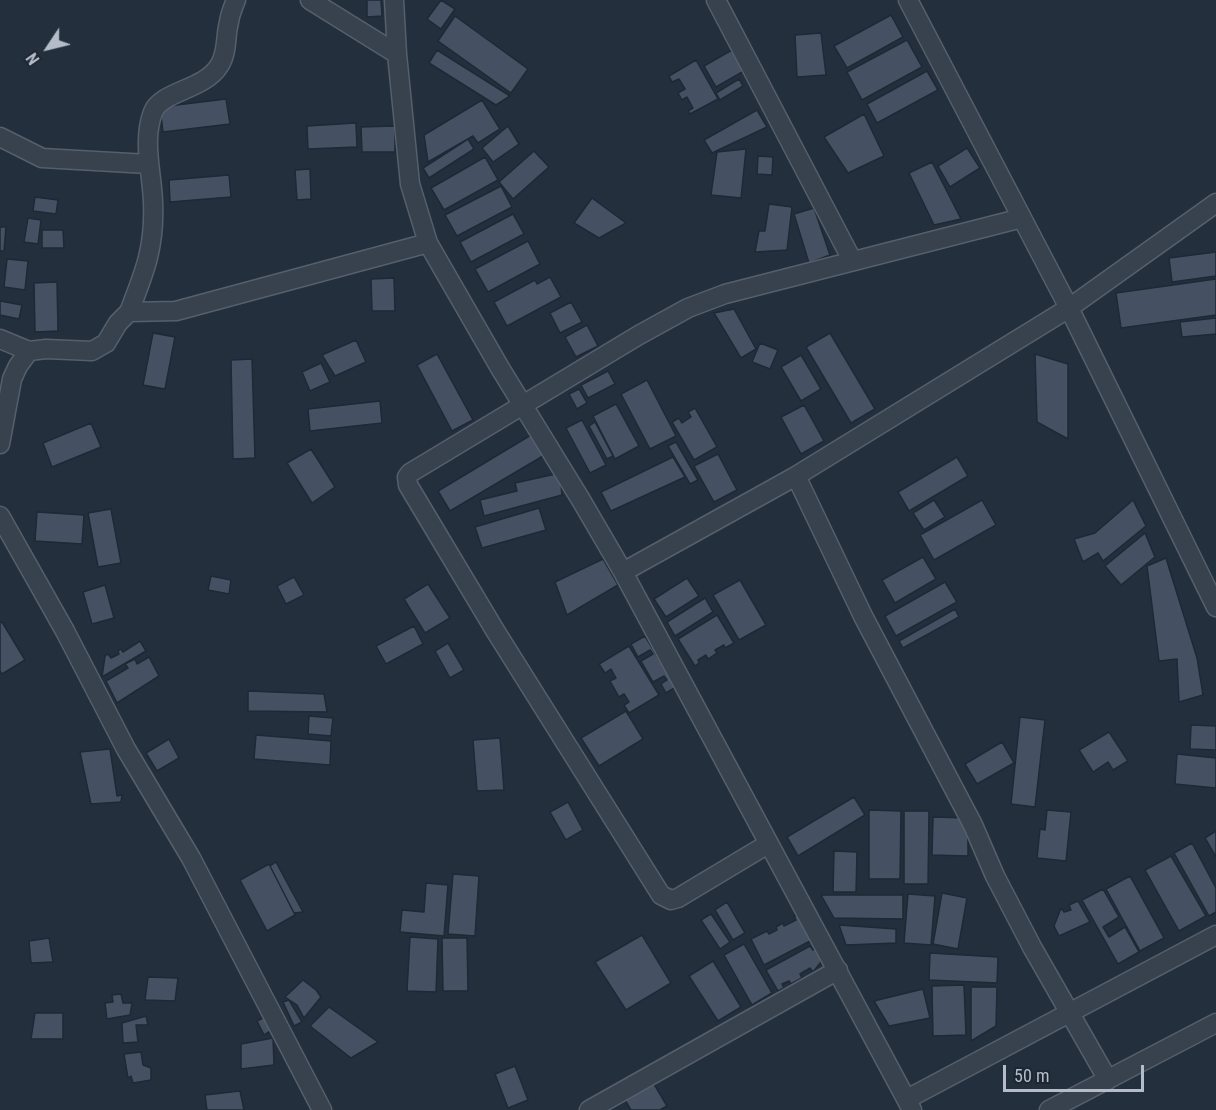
<!DOCTYPE html>
<html>
<head>
<meta charset="utf-8">
<style>
  body { margin:0 }
  #map { position:relative; width:1216px; height:1110px; overflow:hidden; background:#242f3e; font-family:"Roboto Condensed",sans-serif }
  canvas { display:block }
  .north { position:absolute; left:18px; top:18px; width:60px; height:60px; -webkit-text-stroke:4px #1d2633; paint-order:stroke; rotate:235deg; font-size:16px; font-weight:700; line-height:24px; text-align:center; color:#b4bcc9 }
  .north::after { content:''; display:block; margin:auto; width:21px; height:27px; background:#b4bcc9; clip-path:polygon(50% 0,100% 100%,50% 72%,0 100%) }
  .scale { position:absolute; left:1003px; top:1065px; width:141px; height:27px; box-sizing:border-box; border:3px solid #b4bcc9; border-top:0; padding-left:8px; font-size:18px; line-height:21px; white-space:nowrap; color:#b4bcc9; -webkit-text-stroke:4px #1d2633; paint-order:stroke }
</style>
</head>
<body>
<div id="map">
<canvas width="1216" height="1110"></canvas>
<div class="north">N</div>
<div class="scale">50 m</div>
</div>
<script>
const g = document.querySelector('canvas').getContext('2d');
g.lineJoin = 'round';
function fillPath(path, color) { g.fillStyle = color; g.fill(path, 'evenodd'); }
function trace(path, color, width, dash) { g.strokeStyle = color; g.lineWidth = width; g.lineCap = dash ? 'butt' : 'round'; g.setLineDash(dash || []); g.stroke(path); }
const building = new Path2D(`
  M367 0H381L382 16 367 17Z
  M441 0 455 9 441 29 427 19Z
  M891 15 903 37 847 68 834 46Z
  M455 16 528 69 511 93 438 41Z
  M821 33 826 75 797 77 795 35Z
  M907 40 922 67 862 100 847 72Z
  M437 50 510 96 496 105 429 63Z
  M732 50 744 71 716 87 704 66Z
  M696 60 718 99 690 114 688 111 693 108 687 97 682 100 678 93 685 89 679 79 672 82 669 76Z
  M927 71 938 90 877 123 867 104Z
  M739 79 743 86 720 100 716 93Z
  M226 99 230 124 163 132 160 107Z
  M482 100 500 129 478 143 473 136 428 162 424 135Z
  M757 110 767 127 712 153 704 140Z
  M864 114 884 156 848 173 824 137Z
  M356 123 357 147 308 149 307 126Z
  M395 126V152H362L361 127Z
  M508 126 519 144 493 162 482 148Z
  M468 139 474 149 429 178 423 168Z
  M967 148 980 168 950 187 938 166Z
  M746 149 741 198 711 195 717 152Z
  M534 151 549 167 513 199 499 182Z
  M758 156 773 157 772 175 757 174Z
  M485 157 498 180 444 210 431 188Z
  M932 162 961 219 934 225 909 173Z
  M310 169 311 199 297 200 295 170Z
  M229 175 231 197 170 202 169 180Z
  M501 186 512 207 457 236 445 215Z
  M35 197 58 200 56 214 33 211Z
  M592 198 626 223 599 238 574 223Z
  M769 204 792 207 787 250 755 252 759 231H765Z
  M814 208 830 255 809 263 794 214Z
  M513 214 524 234 471 262 460 242Z
  M28 218 41 220 38 244 24 242Z
  M0 227H6L4 251H0Z
  M42 230H63L64 248H42Z
  M528 241 540 264 488 292 475 269Z
  M1216 252V276L1172 282 1169 258Z
  M7 259 28 261 25 290 4 287Z
  M550 277 561 297 507 326 494 302 535 280 537 284Z
  M394 278 395 311H372L371 279Z
  M1216 279V315L1121 328 1116 293Z
  M57 282 58 331 35 332 34 283Z
  M0 301 22 305 19 319 0 315Z
  M571 302 582 322 560 333 550 313Z
  M734 309 756 349 741 358 714 313Z
  M1216 318V334L1182 337 1180 322Z
  M587 325 598 346 576 357 565 337Z
  M153 333 175 337 165 389 143 385Z
  M830 333 875 409 851 423 806 347Z
  M356 340 366 362 335 376 322 355Z
  M760 343 778 350 770 369 752 362Z
  M437 354 473 420 452 431 417 365Z
  M1035 354 1068 364V439L1037 422Z
  M801 355 821 389 801 401 781 367Z
  M252 359 255 458 233 459 231 360Z
  M321 363 330 382 310 391 302 372Z
  M608 371 615 384 588 398 581 385Z
  M647 380 676 436 650 449 621 394Z
  M579 389 587 403 577 409 569 394Z
  M380 401 382 423 310 431 308 409Z
  M616 404 639 446 615 459 593 416Z
  M804 405 824 441 801 454 781 417Z
  M695 408 717 447 694 460 672 422 679 418 682 423 691 417 688 412Z
  M582 420 606 465 590 473 566 428Z
  M595 422 613 456 607 459 589 426Z
  M91 423 101 447 52 467 43 443Z
  M536 432 548 453 450 511 438 491Z
  M676 442 698 480 690 484 668 446Z
  M311 449 335 487 312 503 287 463Z
  M718 454 737 490 714 502 694 466Z
  M673 457 685 477 611 511 601 492Z
  M957 457 968 476 909 511 898 492Z
  M560 473 562 495 484 516 480 500 517 491 515 483Z
  M934 500 945 517 924 530 913 513Z
  M982 500 996 525 934 560 920 535Z
  M1133 500 1146 526 1103 561 1098 553 1083 562 1074 539 1095 533Z
  M539 508 546 530 482 548 475 527Z
  M111 509 121 563 98 567 88 513Z
  M37 512 84 515 82 544 35 541Z
  M1145 533 1155 557 1121 585 1105 566Z
  M923 557 936 579 895 603 882 580Z
  M1166 558 1197 658 1203 695 1179 702 1177 659 1159 661 1147 566Z
  M603 559 618 585 567 615 555 582Z
  M211 576 231 580 229 594 208 590Z
  M294 577 304 595 286 604 277 586Z
  M687 578 699 596 666 617 654 599Z
  M740 580 766 625 739 640 713 595Z
  M945 582 957 602 896 636 885 616Z
  M428 584 450 618 425 633 404 599Z
  M105 585 114 618 92 624 83 592Z
  M705 598 713 612 675 636 667 622Z
  M955 609 959 617 903 648 899 641Z
  M717 615 734 643 725 648 724 645 715 650 717 653 708 659 706 655 698 660 699 663 695 666 678 639Z
  M2 622 25 660 2 674 0 671V623Z
  M414 626 423 644 386 664 376 646Z
  M645 636 676 687 666 693 661 684 667 680 664 676 653 682 641 661 653 654 650 650 638 657 631 644Z
  M140 641 146 651 102 677 105 656 108 654 111 658 119 654 118 651 121 649 123 652Z
  M448 643 464 670 450 678 435 651Z
  M629 646 659 695 629 713 624 705 629 702 624 694 619 697 610 681 616 678 611 669 605 673 599 664Z
  M149 657 159 676 117 703 106 681 128 668 125 664 135 659 137 664Z
  M248 691 324 694 327 712 248 711Z
  M626 711 643 739 599 766 581 738Z
  M309 716 333 718 331 736 308 734Z
  M1020 717 1045 720 1035 807 1011 804Z
  M1191 725 1216 726V750L1190 749Z
  M1109 732 1128 761 1113 770 1108 762 1093 772 1079 750Z
  M256 735 331 741 330 765 254 759Z
  M500 738 504 790 477 791 473 740Z
  M169 739 179 758 157 771 146 753Z
  M1002 742 1014 763 977 784 965 764Z
  M110 749 117 796 122 795 121 802 91 804 80 752Z
  M1177 754 1216 758V788L1175 784Z
  M854 797 865 815 798 856 787 837Z
  M568 802 583 830 566 840 550 812Z
  M869 810 901 811 900 879H869Z
  M1047 810 1071 812 1066 861 1037 858 1040 829 1045 830Z
  M904 811H929L928 884H904Z
  M933 817 968 818V856L932 855Z
  M1216 831V857L1205 838Z
  M1192 843 1216 888V912L1209 916 1174 853Z
  M834 851 857 852 856 892H833Z
  M1171 856 1206 916 1179 931 1145 870Z
  M276 862 303 912 294 913 270 866Z
  M269 864 295 915 267 931 240 880Z
  M453 874 479 876 475 936 448 934Z
  M1130 876 1164 938 1140 951 1106 889Z
  M426 883 448 885 444 936 400 932 402 910 424 912Z
  M1103 889 1119 917 1103 927 1109 937 1125 927 1139 952 1118 964 1082 900Z
  M942 893 967 898 958 949 933 944Z
  M908 894 935 896 931 945 904 943Z
  M821 895H903V919L834 918Z
  M1078 901 1090 922 1059 936 1054 926 1061 908 1064 912 1071 910 1069 905Z
  M727 902 745 933 733 940 715 910Z
  M711 914 730 942 720 949 701 920Z
  M801 914 814 939 764 965 751 939 767 931 769 934 777 930 776 927 783 923 784 926 796 920 794 917Z
  M839 925 896 929V943L846 945Z
  M642 935 671 983 626 1010 595 962Z
  M410 937 438 939 436 992 407 991Z
  M49 938 53 962 31 963 29 941Z
  M442 938H467L468 991H443Z
  M744 944 772 993 752 1005 724 955Z
  M810 946 813 950 817 948 821 962 813 972 810 968 800 974 802 978 791 984 789 981 782 984 784 988 778 991 766 970Z
  M930 953 998 957 997 983 929 980Z
  M713 961 741 1007 718 1021 689 976Z
  M148 977 178 978 175 1001 145 1000Z
  M303 980 316 990 321 997 304 1018 297 1005 285 997Z
  M964 985 966 1035 933 1036 932 986Z
  M971 987H997L996 1026 971 1041Z
  M923 989 930 1018 889 1026 874 1001Z
  M121 994 123 1003H132L130 1015 107 1019 105 1003 113 1002 112 995Z
  M289 1000 302 1022 294 1026 283 1002Z
  M329 1007 378 1042 351 1058 310 1026Z
  M35 1013H63V1039H31Z
  M146 1016 148 1025H136L138 1042 123 1043 122 1023Z
  M267 1016 272 1030 264 1035 257 1021Z
  M273 1038 274 1065 241 1069V1044Z
  M141 1052 143 1065 151 1068V1080L133 1083 131 1076 128 1078 124 1054Z
  M515 1066 528 1100 508 1108 495 1074Z
  M654 1084 667 1106 660 1110H631L625 1100Z
  M240 1091 244 1110H207L205 1095Z`);
const street = new Path2D(`
  M310 0 397 54
  M394 0 397 54 410 184 428 243 500 368 581 500 623 572 912 1110
  M716 0 852 260
  M908 0 1069 308 1216 607
  M0 137 42 158 148 164
  M129 312C145 271 155 247 153 202 152 172 142 141 153 112 161 91 204 90 219 66 228 53 225 36 229 22 230 14 233 7 236 0
  M0 339 29 351 46 349 92 351 106 343 118 323 129 312 176 311 428 243
  M0 444 12 379 18 366 29 351
  M0 516 65 631 126 749 191 858 322 1110
  M623 572 796 476
  M768 844 678 898 671 900 661 895 496 632 408 485 407 477 410 473 639 335 688 308 725 294 1022 218
  M1108 1080 1032 947 995 876 973 825 863 616 796 476 1069 308 1216 203
  M907 1099 1216 935
  M589 1110 838 970
  M1049 1110 1216 1023`);
fillPath(building, '#455162');
trace(building, '#1f2835', 1.5);
trace(street, '#565f6c', 21);
trace(street, '#38414e', 18);
</script>
</body>
</html>
